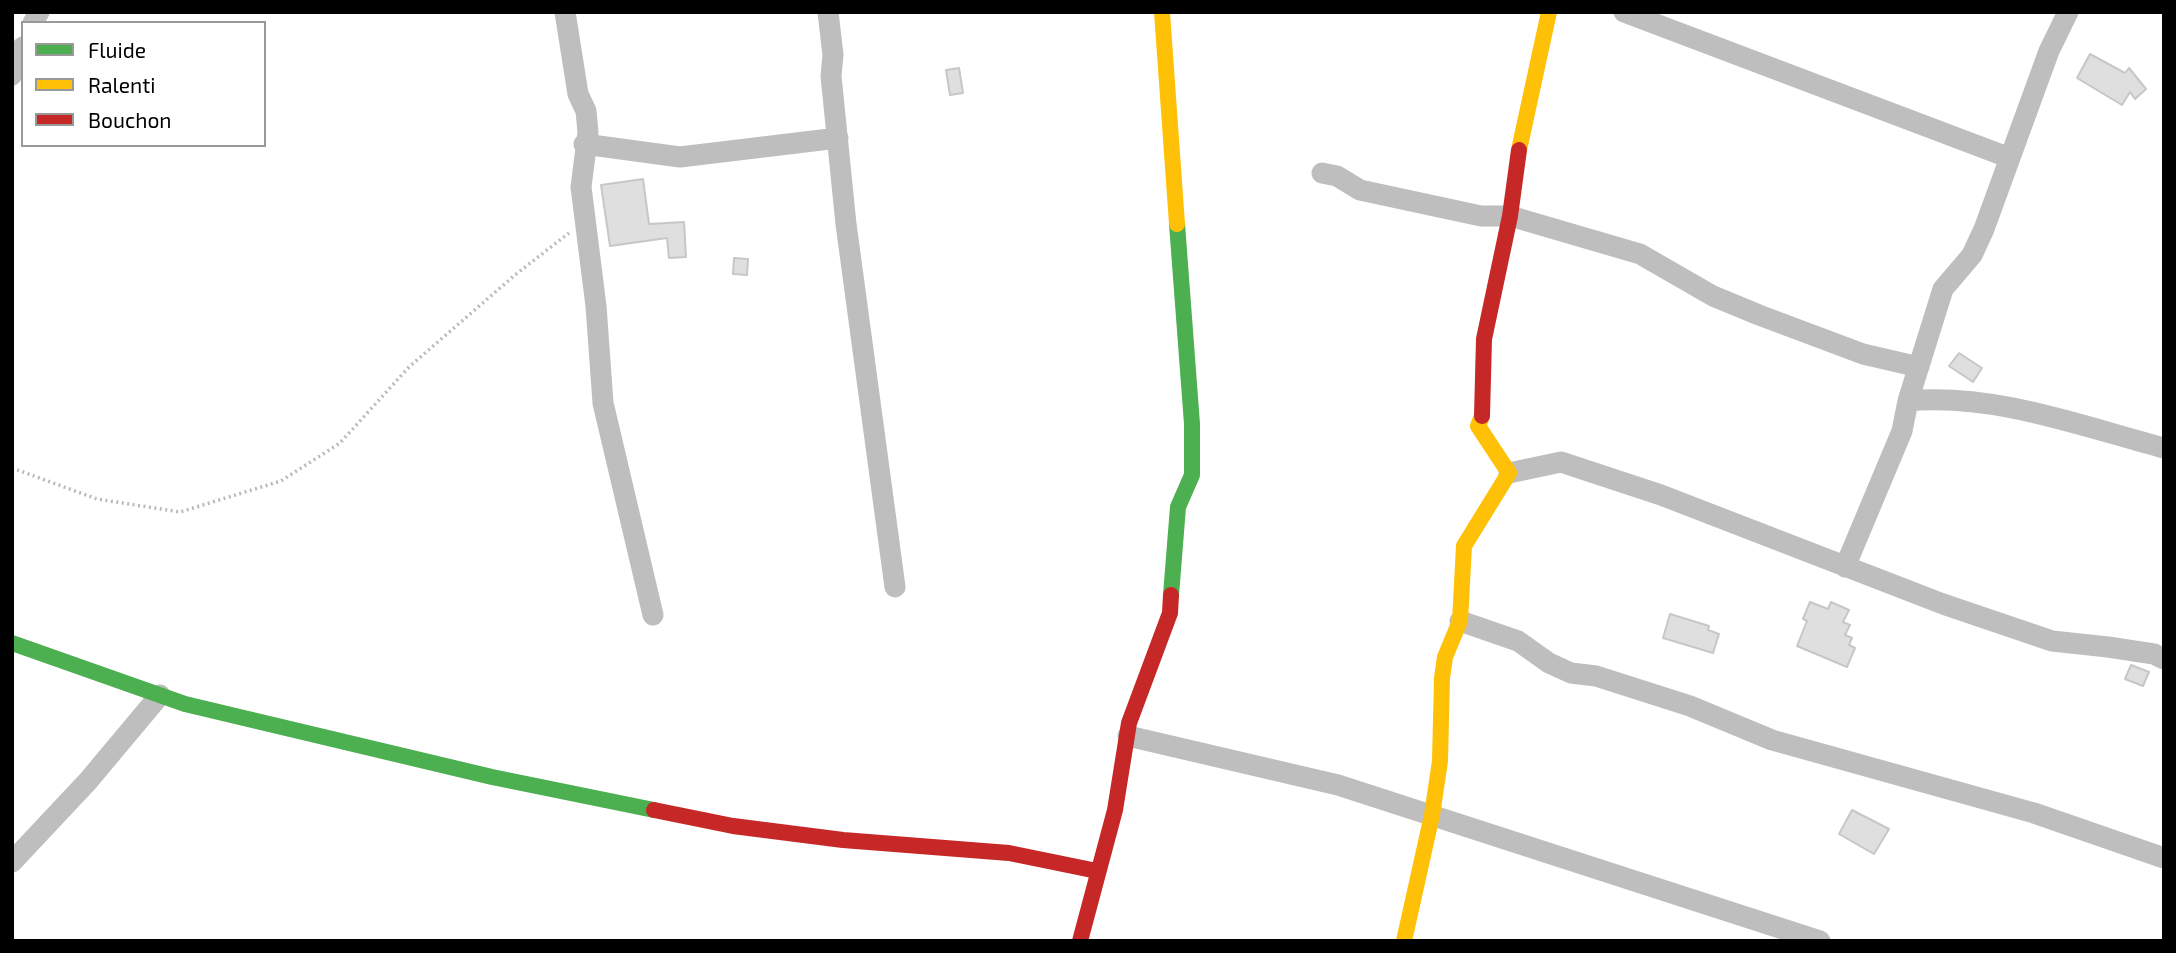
<!DOCTYPE html>
<html>
<head>
<meta charset="utf-8">
<style>
  body { margin:0 }
  #map { position:relative; width:2176px; height:953px; overflow:hidden; background:#fff; font-family:"Exo 2",sans-serif }
  canvas { display:block }
  .frame { position:absolute; inset:0; border:14px solid #000; pointer-events:none }
  .legend { position:absolute; left:21px; top:21px; width:245px; height:126px; box-sizing:border-box; background:#fff; border:2px solid #999; margin:0; padding:9px 12px; list-style:none; font-size:21px; color:#000 }
  .legend li { display:flex; align-items:center; gap:14px; height:35px }
  .legend b { width:35px; border:2px solid #999 }
</style>
</head>
<body>
<div id="map">
<canvas width="2176" height="953"></canvas>
<div class="frame"></div>
<ul class="legend">
<li><b style="height:9px;background:#4caf50"></b>Fluide</li>
<li><b style="height:9px;background:#ffc107"></b>Ralenti</li>
<li><b style="height:9px;background:#c62828"></b>Bouchon</li>
</ul>
</div>
<script>
const g = document.querySelector('canvas').getContext('2d');
g.lineJoin = 'round';
function fillPath(path, color) { g.fillStyle = color; g.fill(path, 'evenodd'); }
function trace(path, color, width, dash) { g.strokeStyle = color; g.lineWidth = width; g.lineCap = dash ? 'butt' : 'round'; g.setLineDash(dash || []); g.stroke(path); }
const building = new Path2D(`
  M2090 54 2125 73 2129 68 2146 89 2135 99 2130 92 2122 105 2077 78Z
  M959 68 963 93 950 95 946 70Z
  M643 179 649 224 684 222 686 257 669 258 667 238 610 246 601 185Z
  M734 258 748 259 747 275 733 274Z
  M1959 353 1982 368 1973 382 1949 366Z
  M1810 602 1828 609 1831 602 1849 610 1843 622 1850 625 1845 635 1852 638 1849 645 1855 648 1847 667 1797 646 1807 621 1803 619Z
  M1670 614 1709 626 1708 630 1719 634 1713 653 1663 638Z
  M2131 665 2149 672 2143 686 2125 679Z
  M1852 810 1889 829 1874 854 1839 834Z`);
const path = new Path2D(`
  M12 468 97 499 180 512 281 481 340 443 409 367 515 275 569 233`);
const street = new Path2D(`
  M565 12 578 94 586 111 588 132 581 187 596 306 603 403 653 615
  M828 12 833 55 831 76 846 224 895 587
  M1624 12 2010 158
  M33 23 39 12
  M12 75 23 47
  M584 144 680 157 838 138
  M1322 173 1337 176 1360 190 1481 216H1510L1640 254 1713 296 1759 315 1863 354 1919 367
  M1908 401C1994 393 2081 426 2164 448
  M1509 473 1561 462 1661 495 1943 604 2052 641 2108 647 2154 654 2164 659
  M1845 567 1902 431 1908 401 1943 289 1972 255 1984 229 2049 51 2068 12
  M1460 621 1518 641 1549 663 1571 673 1596 676 1690 706 1772 740 2034 813 2164 858
  M1128 736 1338 785 1820 941
  M12 862 88 781 160 695`);
const fast = new Path2D(`
  M1171 595 1178 507 1192 475V424L1177 224
  M12 643 185 704 492 777 654 810`);
const slow = new Path2D(`
  M1162 12 1177 224
  M1519 150 1549 12
  M1404 941 1432 815 1440 761 1442 678 1445 657 1460 621 1464 546 1509 473 1478 426 1482 416`);
const jam = new Path2D(`
  M1482 416 1484 339 1510 216 1519 150
  M654 810 733 826 843 840 1009 853 1097 871
  M1080 941 1115 810 1129 723 1170 613 1171 595`);
fillPath(building, '#dfdfdf');
trace(building, '#c7c7c7', 2);
trace(path, '#b9b9b9', 3.5, [2, 3.5]);
trace(street, '#bebebe', 21);
trace(fast, '#4caf50', 16);
trace(slow, '#ffc107', 16);
trace(jam, '#c62828', 16);
</script>
</body>
</html>
